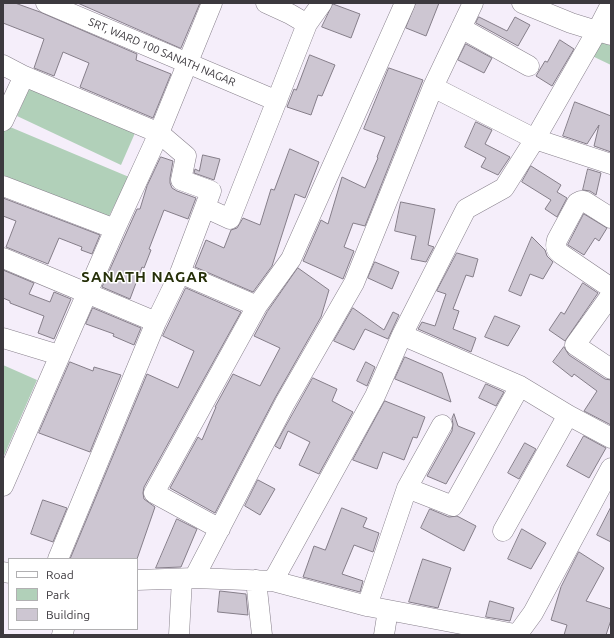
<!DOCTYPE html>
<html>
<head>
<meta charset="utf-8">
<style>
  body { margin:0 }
  #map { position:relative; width:614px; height:638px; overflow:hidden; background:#f5eefa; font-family:Ubuntu,sans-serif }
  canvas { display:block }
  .frame { position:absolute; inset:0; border:4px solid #3c393e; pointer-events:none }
  .legend { position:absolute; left:8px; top:558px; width:130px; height:72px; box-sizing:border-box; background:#fff; border:1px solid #b1b0b2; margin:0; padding:5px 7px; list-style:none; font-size:12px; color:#3c393e }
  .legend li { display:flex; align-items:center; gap:8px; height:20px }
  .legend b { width:20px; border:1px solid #b1b0b2 }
</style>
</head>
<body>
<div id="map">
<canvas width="614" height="638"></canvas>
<div class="frame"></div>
<ul class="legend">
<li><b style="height:5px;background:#fff"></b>Road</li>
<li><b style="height:11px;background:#b1d0b9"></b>Park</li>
<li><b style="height:11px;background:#cdc6d2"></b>Building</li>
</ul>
</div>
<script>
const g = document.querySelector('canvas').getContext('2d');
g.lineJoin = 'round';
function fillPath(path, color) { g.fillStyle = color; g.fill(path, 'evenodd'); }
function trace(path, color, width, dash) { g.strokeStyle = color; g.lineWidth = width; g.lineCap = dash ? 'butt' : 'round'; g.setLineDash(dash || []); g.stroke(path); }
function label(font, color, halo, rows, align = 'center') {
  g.font = font + ' Ubuntu,sans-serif'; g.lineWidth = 3; g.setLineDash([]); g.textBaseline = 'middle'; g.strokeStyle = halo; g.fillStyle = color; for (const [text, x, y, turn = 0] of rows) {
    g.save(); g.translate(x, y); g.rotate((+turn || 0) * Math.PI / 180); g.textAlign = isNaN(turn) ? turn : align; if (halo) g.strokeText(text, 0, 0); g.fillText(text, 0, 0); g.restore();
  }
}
const green = new Path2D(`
  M597 36 611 41V65L588 54Z
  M31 84 135 133 121 165 17 116Z
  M3 124 129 177 107 220 3 175Z
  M3 365 37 380 3 458Z`);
const building = new Path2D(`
  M3 3H15L40 12 137 54 136 60 171 74 153 118 80 87 89 63 63 52 54 76 34 68 44 39 3 23Z
  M78 3H200L181 48Z
  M416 3H439L426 36 406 28Z
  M333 4 360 14 351 38 322 27Z
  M479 17 507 31 515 17 530 25 518 46 476 23Z
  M560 40 574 49 552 86 536 76 545 61 547 62Z
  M466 44 492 58 484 73 458 60Z
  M310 55 335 65 322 96 318 95 311 115 287 107 294 89 296 90Z
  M389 68 423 80 365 226 353 223 344 247 354 251 343 279 303 261 321 220 328 224 342 177 365 188 378 158 377 157 385 137 364 129Z
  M575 102 611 116V152L594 146 599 125 587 144 563 136Z
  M476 122 492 130 485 144 510 157 498 175 481 167 486 158 465 147Z
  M290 149 319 162 305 198 295 194 272 266 253 292 195 267 206 240 224 248 231 230 237 228 243 218 260 225 271 189 274 190Z
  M203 155 220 159 214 180 194 173 195 169 199 171Z
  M161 157 173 161 170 178V183L172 188 177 191 196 198 188 219 164 210 149 249 151 250 144 268 142 267 130 299 102 287 137 209H140L147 186Z
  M531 166 561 185 557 192 567 198 557 217 545 209 551 200 522 182Z
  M588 169 601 173 596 195 590 191 583 190Z
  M3 198 100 235 92 254 81 250 82 247 59 238 48 264 6 247 16 221 3 216Z
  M401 202 435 209 428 245 434 247 426 262 411 259 416 236 395 231Z
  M584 214 607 228 599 241 595 238 584 255 568 245Z
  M532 237 545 250 547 256 553 262 543 279 530 274 521 296 509 291Z
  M457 253 478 259 473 277 466 275 453 309 459 311 453 329 476 338 471 352 418 329 422 322 435 326 446 294 437 291Z
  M375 262 399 272 392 289 368 278Z
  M298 268 329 290 321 317 275 398 215 513 170 488 198 437 202 440 216 407H215L233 374 260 386 280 348 254 336 267 312Z
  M3 270 34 283 29 294 50 302 54 292 71 299 54 339 38 333 44 316 10 303V301L3 298Z
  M583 283 598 293 565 341 549 330 561 312 564 314Z
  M186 288 241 312 144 487 143 493 144 499 155 507 137 559H70L147 374 178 388 194 351 163 336Z
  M93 308 141 328 134 345 113 336 114 334 86 324Z
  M353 308 384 330 393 312 399 315 388 339 365 329 354 350 334 341Z
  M495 316 520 326 508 346 485 337Z
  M564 347 569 355 605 379 611 380V425L584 411 597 391 574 374 572 377 553 362Z
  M405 357 442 373 451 402 395 379Z
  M70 362 93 371 94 367 121 375 90 452 39 433Z
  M366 362 375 367 367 386 357 381Z
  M313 378 337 389 332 401 353 412 319 474 299 465 310 442 288 431 280 449 275 446Z
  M486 384 504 392 496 406 479 398Z
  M385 401 425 417 417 438 413 437 404 460 383 452 377 469 353 460Z
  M454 414 458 426 475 433 446 484 427 476 452 431 453 424 452 419Z
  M584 436 606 448 589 478 567 466Z
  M525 443 536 449 519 479 508 473Z
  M258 480 275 489 260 515 245 506Z
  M43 500 67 508 53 542 31 534Z
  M611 507V542L597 535Z
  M342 508 367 518 363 527 379 533 373 552 354 545 342 574 363 581 360 592 303 577 314 546 325 550Z
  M430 509 449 517 457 516 476 526 464 551 421 528Z
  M177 519 197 529 181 567 156 568Z
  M522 529 546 543 531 569 508 559Z
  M579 552 604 568 586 601 611 609V620L606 635H564L567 625 551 620 561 587Z
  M423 559 451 568 438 608 409 602Z
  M220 591 246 594 248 615 218 612Z
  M490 601 514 608 510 621 486 617Z`);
const minor = new Path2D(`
  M46 3 277 101
  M266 3 290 14 307 24
  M522 3 571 23 597 31 611 4
  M461 28 529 66
  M3 65 24 76 159 133 212 3
  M433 87 535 139 611 164
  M3 121 24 76
  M3 186 115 229
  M206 208 230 219 307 24 322 3
  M611 218 584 201H581L577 203 557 240C555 247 556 250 561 254L611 288
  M3 258 156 322
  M180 273 257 306
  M611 295 575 345 611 369
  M402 335 520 386 568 415 611 438
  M3 338 59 355
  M3 486 115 229 159 133 186 156 181 180 211 191 180 273 156 322 58 559
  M407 488 453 506 520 386
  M220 529 154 493 257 306 291 259 405 3
  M503 531 568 415
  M3 572 9 573
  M194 578 285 403 354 283 433 87 473 3
  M137 580 194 578 273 581 367 606 520 635
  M256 580 262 635
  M273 581 375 396 402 335 466 209 504 188 535 139 597 31 611 35
  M367 606 407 488 442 425
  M62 635 64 629
  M179 635 182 579
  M384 635 388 610
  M517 635 533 613 611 468`);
const streetNames = [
  ["SRT, WARD 100 SANATH NAGAR",162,52,23]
];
const districtNames = [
  ["SANATH NAGAR",145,277]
];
fillPath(green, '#b1d0b9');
fillPath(building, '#cdc6d2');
trace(building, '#857e89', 1);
trace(minor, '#88818c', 21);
trace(minor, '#fff', 20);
label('11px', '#3c393e', '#fff', streetNames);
g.letterSpacing = '1px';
label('bold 15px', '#263009', '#fff', districtNames);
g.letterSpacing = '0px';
</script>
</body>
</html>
